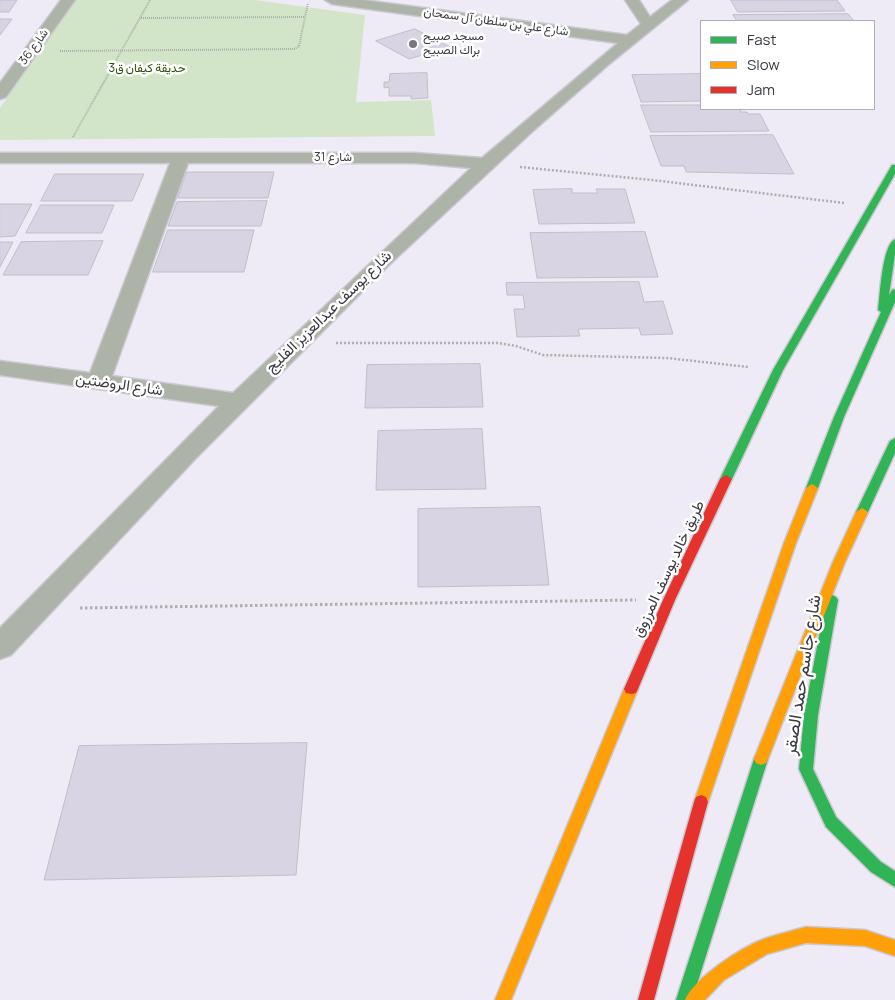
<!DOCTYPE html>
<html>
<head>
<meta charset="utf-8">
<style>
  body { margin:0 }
  #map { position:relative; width:895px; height:1000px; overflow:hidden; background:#eeebf6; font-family:Manrope,sans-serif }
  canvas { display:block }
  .legend { position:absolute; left:700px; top:20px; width:175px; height:90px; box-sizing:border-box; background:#fff; border:1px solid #b0afb3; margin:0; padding:6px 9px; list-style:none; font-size:15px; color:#3a3842 }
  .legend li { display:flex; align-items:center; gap:10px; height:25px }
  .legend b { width:25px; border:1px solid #b0afb3 }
</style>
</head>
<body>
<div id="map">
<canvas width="895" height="1000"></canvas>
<ul class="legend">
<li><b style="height:6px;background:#30b455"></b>Fast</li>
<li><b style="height:6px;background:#ff9f0a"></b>Slow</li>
<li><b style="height:6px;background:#e5322d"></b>Jam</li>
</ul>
</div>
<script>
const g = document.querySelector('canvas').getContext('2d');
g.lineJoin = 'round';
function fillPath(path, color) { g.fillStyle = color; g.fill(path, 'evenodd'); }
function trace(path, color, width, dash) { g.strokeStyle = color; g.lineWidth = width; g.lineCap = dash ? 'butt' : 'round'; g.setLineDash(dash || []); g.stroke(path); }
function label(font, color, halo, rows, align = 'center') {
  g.font = font + ' Manrope,Vazirmatn,sans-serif'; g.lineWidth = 5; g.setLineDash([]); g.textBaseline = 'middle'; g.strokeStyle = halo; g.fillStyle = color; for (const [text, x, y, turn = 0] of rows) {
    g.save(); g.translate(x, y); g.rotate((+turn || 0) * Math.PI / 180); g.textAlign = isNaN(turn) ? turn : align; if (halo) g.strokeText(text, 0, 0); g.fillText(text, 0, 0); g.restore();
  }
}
const green = new Path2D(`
  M76 0H255L365 15 356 102 431 100 435 136 0 140V108Z`);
const building = new Path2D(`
  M0 0H17L9 12H0Z
  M731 0H837L845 11 738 12Z
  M848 14 854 21H737L733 15Z
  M0 19H12L0 35Z
  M415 29 450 47 409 59 376 41Z
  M427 73 428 98 411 99V96H389V87L384 88V82H389L390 74Z
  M701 74V101L641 102 632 75Z
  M641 105H701V109H740L741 112H747L748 114H760L769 131 651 132Z
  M773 135 794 174 686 172 684 166H661L650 136Z
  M187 172H274L268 198H178Z
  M55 174H144L132 201H41Z
  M572 189V193H598L596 189H625L635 223 539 224 533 190Z
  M267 201 261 226H168L177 202Z
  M0 204H32L15 236 0 237Z
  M41 205H114L102 233H26Z
  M168 230H254L244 272H153Z
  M645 232 658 277 537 278 530 233Z
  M103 241 88 275H3L21 242Z
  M0 242H13L0 267Z
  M639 282 644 302 663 301 673 334 641 335 639 328 578 329 580 336 517 337 514 309H525L523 295H507L506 283Z
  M480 364 483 407 365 408 367 365Z
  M482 429 486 489 376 490 378 431Z
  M540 507 549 585 418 587V509Z
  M307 743 296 875 44 880 79 746Z`);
const pathFar2 = new Path2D(`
  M141 18 305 17
  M60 51 295 49 299 46 308 3
  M73 137 150 0`);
const pathFar1 = new Path2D(`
  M520 167 652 180 844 203
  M336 343H498L516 346 543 355 667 358 748 367`);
const path = new Path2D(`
  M80 608 636 600`);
const street = new Path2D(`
  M61 0H75L6 97 0 99V83Z
  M325 0H363L627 35 641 24 625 0H639L650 17 672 0H688L608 65 534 130 389 265 197 457 11 655 0 659V628L219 406 0 375V361L90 373 170 163H0V153H415L482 158 618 43 332 4ZM188 163H415L471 168 233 393 112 376Z`);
const fast = new Path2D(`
  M892 165H895V174L783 370 732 479 726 483 722 482 720 479 773 370Z
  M895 239V254L889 295 892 290 895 289V302L844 417 818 488 816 491H808L806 488 834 417 881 312 878 310C880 296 882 245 895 239Z
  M895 438V453L868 512 866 515H858L856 512 890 441Z
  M832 595 836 597 838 600 818 715 813 769 836 817 881 862 895 871V887L871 872 826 827 799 769 804 715 826 600 828 597Z
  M761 753 766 755 768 759 692 1000H676L754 759 756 755Z`);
const slow = new Path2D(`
  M812 484 818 488 796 543 708 802 706 807 701 809 696 807 694 802 784 543 806 488Z
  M862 508 868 512 845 562 768 759 766 763 761 765 756 763 754 759 833 562 856 512Z
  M631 684 636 685 638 689 511 1000H495L624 689 626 685Z
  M806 927 865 930 895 940V956L865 946 806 943 767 954 724 980 705 1000H685C694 978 742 947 764 939 778 934 792 931 806 927Z`);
const jam = new Path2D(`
  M726 475 732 479 675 600 638 689 636 693 631 694 626 693 624 689 663 600 720 479Z
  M701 795 706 797 708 802 654 1000H638L694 802 696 797Z`);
const markers = [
  [413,44,5,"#797781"]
];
const farStreetnames = [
  ["شارع علي بن سلطان آل سمحان",496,22,8],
  ["شارع 36",34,47,-54],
  ["شارع 31",333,158]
];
const farPoinames = [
  ["مسجد صبيح",423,37],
  ["براك الصبيح",423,51]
];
const farParknames = [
  ["حديقة كيفان ق3",147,69]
];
const streetNames = [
  ["شارع يوسف عبدالعزيز الفليج",329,312,-44],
  ["شارع الروضتين",119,385,8],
  ["طريق خالد يوسف المرزوق",669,569,-65]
];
const nearStreetnames = [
  ["شارع جاسم حمد الصقر",803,675,-81]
];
fillPath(green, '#d3e5c8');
fillPath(building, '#d8d4e4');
trace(building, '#c0bec7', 1);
trace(street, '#cbc8d1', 3);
trace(fast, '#cbc8d1', 3);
trace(slow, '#cbc8d1', 3);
trace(jam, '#cbc8d1', 3);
trace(pathFar2, '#acb0aa', 2, [1, 1]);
trace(pathFar1, '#acb0aa', 2.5, [2, 2]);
trace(path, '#acb0aa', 3, [2.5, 2.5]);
fillPath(street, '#adb4a7');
fillPath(fast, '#30b455');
fillPath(slow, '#ff9f0a');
fillPath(jam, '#e5322d');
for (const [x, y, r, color] of markers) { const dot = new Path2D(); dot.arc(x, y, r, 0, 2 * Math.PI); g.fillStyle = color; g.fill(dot); trace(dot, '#fff', 2); }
label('12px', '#3a3842', '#fff', farStreetnames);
label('12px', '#3a3842', '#fff', farPoinames, 'left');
label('12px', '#2d4d05', '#fff', farParknames);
label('15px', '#3a3842', '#fff', streetNames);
label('18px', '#3a3842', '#fff', nearStreetnames);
</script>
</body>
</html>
